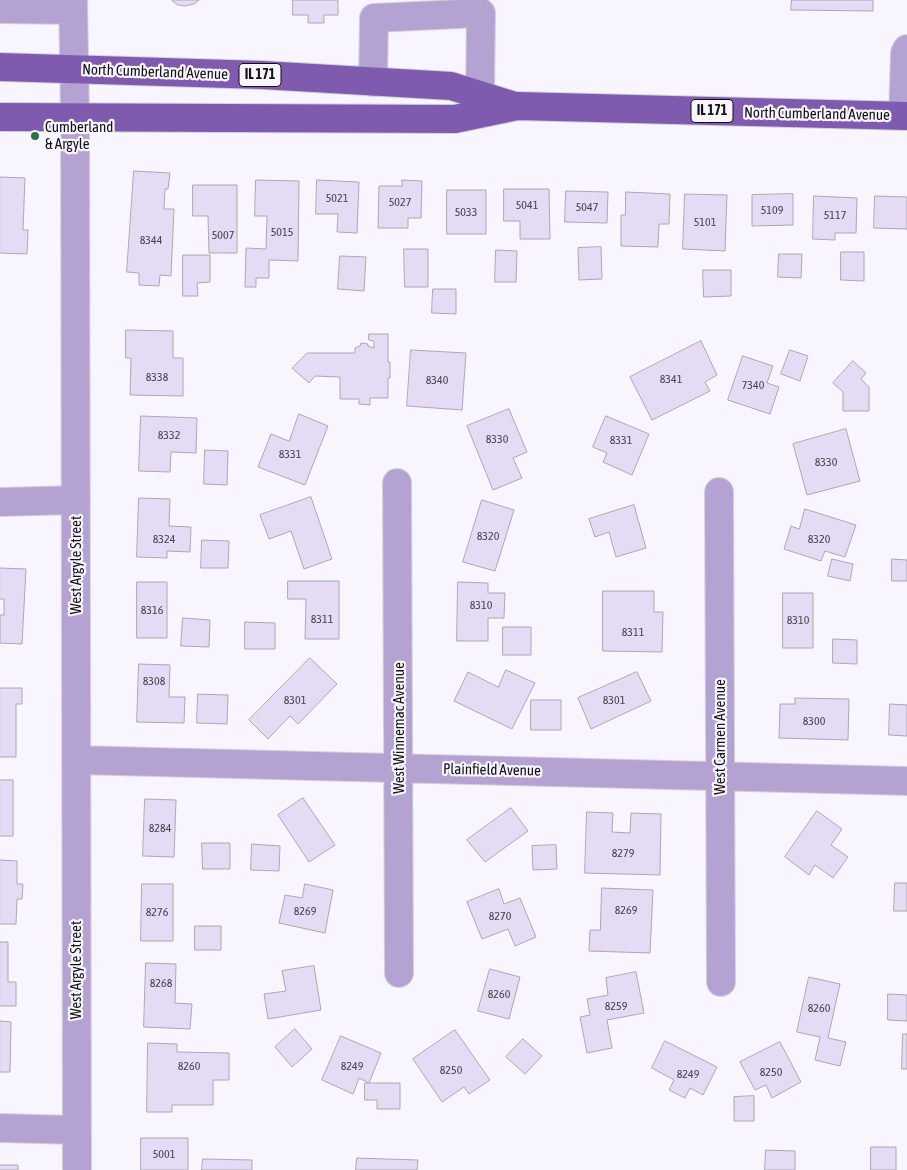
<!DOCTYPE html>
<html>
<head>
<meta charset="utf-8">
<style>
  body { margin:0 }
  canvas { display:block; background:#f8f5fe }
</style>
</head>
<body>
<canvas width="907" height="1170"></canvas>
<script>
const g = document.querySelector('canvas').getContext('2d');
g.lineJoin = 'round';
function fillPath(path, color) { g.fillStyle = color; g.fill(path, 'evenodd'); }
function trace(path, color, width, dash) { g.strokeStyle = color; g.lineWidth = width; g.lineCap = dash ? 'butt' : 'round'; g.setLineDash(dash || []); g.stroke(path); }
function label(font, color, halo, rows, align = 'center') {
  g.font = font + ' "Asap Condensed",sans-serif'; g.lineWidth = 4.5; g.setLineDash([]); g.textBaseline = 'middle'; g.strokeStyle = halo; g.fillStyle = color; for (const [text, x, y, turn = 0] of rows) {
    g.save(); g.translate(x, y); g.rotate((+turn || 0) * Math.PI / 180); g.textAlign = isNaN(turn) ? turn : align; if (halo) g.strokeText(text, 0, 0); g.fillText(text, 0, 0); g.restore();
  }
}
const building = new Path2D(`
  M172 0H199L194 4 185 6 178 5Z
  M293 0H338V15H324V23H308V15H293Z
  M792 0H873V11L791 10Z
  M134 171 170 173 168 189H165L164 209H174L171 276 160 275 159 286 139 285V273L127 272Z
  M0 177 25 178 23 230H28L27 254 0 253Z
  M256 180 299 181 298 261 269 260V278H256V287H245L246 248 266 249 267 216H255Z
  M317 180 359 182 357 233 337 232 338 214H316Z
  M402 180 422 181 421 218H408V228H378L379 186H402Z
  M193 185H237V253H209L208 216H193Z
  M504 189H549L550 239H520V221H504Z
  M447 190H486V234H447Z
  M566 191 608 192 607 223 565 222Z
  M626 192 670 194 669 224H659L658 247 621 246V215H625Z
  M685 194 727 195 725 251 683 249Z
  M793 194V225L752 226V195Z
  M814 196 857 198 856 233H835V240L813 239Z
  M875 196 907 197V229L874 228Z
  M601 247 602 279 579 280 578 248Z
  M404 249H428V287H405Z
  M496 250 517 251 516 282H495Z
  M841 252H864V281L841 280Z
  M779 254H802L801 278 778 277Z
  M183 255H210V282L197 283 198 296H183Z
  M340 256 366 257 364 291 338 289Z
  M703 270H731V296L704 297Z
  M433 289H456V314L432 313Z
  M126 330 173 331V358H183V396L130 395 131 358H126Z
  M369 334H388V362H390V378H388V398H370V405L359 404V399H340V377L315 376 309 383 292 368 307 353H355V348L360 346 361 343 368 344V346L374 348V341L369 340Z
  M701 341 717 375 705 382 710 391 652 420 630 377Z
  M411 350 466 353 462 410 407 406Z
  M790 350 808 356 800 381 781 374Z
  M743 356 773 366 767 383 779 387 770 414 728 400Z
  M853 361 866 373 861 379 869 387V411H843V392L833 383Z
  M509 409 527 452 513 458 522 478 493 490 467 426Z
  M299 414 328 426 305 485 258 467 271 434 289 441Z
  M141 416 197 418 196 453 171 452 170 472 139 471Z
  M606 416 649 434 632 475 603 462 607 453 593 447Z
  M846 429 860 481 807 495 793 444Z
  M205 450 228 451 227 485 204 484Z
  M311 497 332 559 304 569 291 531 269 539 260 515Z
  M139 498 170 499 169 526 191 527 190 552 167 551V558L137 557Z
  M482 500 514 510 495 571 463 562Z
  M634 505 646 548 616 557 609 532 595 537 589 519Z
  M805 509 856 525 845 557 825 551 821 561 784 549 791 526 799 529Z
  M202 540 229 541 228 568H201Z
  M832 559 853 564 850 581 828 576Z
  M892 559 907 560V581H892Z
  M0 568 26 569 22 644 0 643V615H4V599H0Z
  M288 581H339V639H305L306 599H288Z
  M137 582H167V638H137Z
  M458 582 488 583V593H505L504 618H488V641H457Z
  M603 591H654V612H663L662 652 603 651Z
  M783 593H813V648H783Z
  M183 618 210 620 209 647 181 646Z
  M245 622 275 623V649H245Z
  M503 627H531V655H503Z
  M833 639 857 640V664L833 663Z
  M310 658 337 684 298 724 290 716 268 739 249 720Z
  M139 664 170 665 169 697H185L184 723 137 722Z
  M506 670 535 683 512 729 454 701 468 672 498 687Z
  M637 672 651 701 591 729 578 698Z
  M0 688H22V704H16V757H0Z
  M198 694 228 695 227 724 197 723Z
  M795 698 849 699 848 740 779 738 780 704H795Z
  M531 700H561V730H531Z
  M890 704 907 705V736L889 735Z
  M0 780H13V836H0Z
  M303 798 335 845 309 862 278 815Z
  M145 799 176 800 174 857 143 856Z
  M511 808 528 831 485 862 467 840Z
  M817 811 842 829 831 845 848 857 833 878 815 865 809 875 785 857Z
  M587 812 613 813 612 832 630 833 631 813 661 814 660 875 585 873Z
  M202 843H230V869H203Z
  M252 844 280 846 279 871 251 870Z
  M556 845 557 869 533 870 532 846Z
  M0 860 17 861V884H23L22 899H17L16 924H0Z
  M895 883H907V911H894Z
  M142 884H173V941H141Z
  M305 884 333 890 325 933 279 923 285 895 302 898Z
  M602 888 653 890 650 953 589 951 590 930H600Z
  M499 889 504 904 520 898 536 937 515 946 508 929 482 939 467 902Z
  M195 926H221V950H195Z
  M0 942H8V982H16V1006H0Z
  M146 963 176 964 175 1003 192 1004 190 1029 144 1027Z
  M314 966 321 1010 268 1019 264 994 286 991 282 971Z
  M490 969 520 977 509 1019 478 1011Z
  M636 972 644 1013 607 1020 612 1048 587 1053 580 1017 590 1015 587 999 608 995 606 978Z
  M809 977 840 984 828 1038 846 1042 840 1066 815 1060 820 1037 797 1032Z
  M888 994 907 995V1021L888 1020Z
  M0 1021 11 1022 10 1072H0Z
  M295 1029 312 1049 292 1067 275 1047Z
  M455 1030 490 1080 469 1094 464 1087 442 1102 413 1059Z
  M903 1034H907V1069H902Z
  M341 1036 381 1053 369 1083 359 1078 353 1094 322 1080Z
  M523 1039 542 1056 525 1074 506 1057Z
  M665 1041 717 1067 703 1095 690 1088 685 1098 669 1090 674 1080 652 1068Z
  M780 1042 801 1082 772 1098 766 1085 755 1090 740 1062Z
  M148 1043 177 1044V1052L229 1053V1080H213V1105H172V1112H147Z
  M365 1083H400V1109H377V1100H365Z
  M754 1096V1121H734V1097Z
  M141 1138H188V1170H141Z
  M871 1147H896V1170H871Z
  M766 1150 795 1151V1170H765Z
  M357 1158 418 1160 417 1170H356Z
  M203 1159 252 1160V1170H202Z
  M0 1165H18V1170H0Z`);
const minor = new Path2D(`
  M73 0 75 117 77 1170
  M0 9 73 10
  M373 82 374 18 481 13 480 95
  M903 116 905 53 907 49
  M397 483 399 973
  M719 492 721 982
  M0 502 76 500
  M76 760 907 781
  M0 1128 76 1130`);
const major = new Path2D(`
  M0 67 262 75 451 86 515 106
  M0 117 455 119 517 106 907 116`);
const markers = [
  [35,136,5,"#287442"]
];
const numberNames = [
  ["5021",337,198],
  ["5027",400,202],
  ["5041",527,205],
  ["5047",587,207],
  ["5109",772,210],
  ["5033",466,212],
  ["5117",835,215],
  ["5101",705,222],
  ["5015",282,232],
  ["5007",223,235],
  ["8344",151,240],
  ["8338",157,377],
  ["8341",671,379],
  ["8340",437,380],
  ["7340",753,385],
  ["8332",169,435],
  ["8330",497,439],
  ["8331",621,440],
  ["8331",290,454],
  ["8330",826,462],
  ["8320",488,536],
  ["8324",164,539],
  ["8320",819,539],
  ["8310",481,605],
  ["8316",152,610],
  ["8311",322,619],
  ["8310",798,620],
  ["8311",633,632],
  ["8308",154,681],
  ["8301",295,700],
  ["8301",614,700],
  ["8300",814,721],
  ["8284",160,828],
  ["8279",623,853],
  ["8269",626,910],
  ["8269",305,911],
  ["8276",157,912],
  ["8270",500,916],
  ["8268",161,983],
  ["8260",499,994],
  ["8259",616,1006],
  ["8260",819,1008],
  ["8260",189,1066],
  ["8249",352,1066],
  ["8250",451,1070],
  ["8250",771,1072],
  ["8249",688,1074],
  ["5001",164,1154]
];
const shields = [
  [260,75,42],
  [712,111,42]
];
const shieldNames = [
  ["IL 171",260,75],
  ["IL 171",712,111]
];
const streetNames = [
  ["North Cumberland Avenue",155,72,2],
  ["North Cumberland Avenue",817,114,1],
  ["West Argyle Street",76,565,-90],
  ["West Winnemac Avenue",399,728,-90],
  ["West Carmen Avenue",720,737,-90],
  ["Plainfield Avenue",492,770,1],
  ["West Argyle Street",76,970,-90]
];
const poiNames = [
  ["Cumberland",45,127],
  ["& Argyle",45,144]
];
fillPath(building, '#e5dbf5');
trace(building, '#aba8b1', 1);
trace(minor, '#d3d1d9', 30);
trace(major, '#d3d1d9', 30);
trace(minor, '#b4a3d2', 28);
trace(major, '#7e5bae', 28);
for (const [x, y, r, color] of markers) { const dot = new Path2D(); dot.arc(x, y, r, 0, 2 * Math.PI); g.fillStyle = color; g.fill(dot); trace(dot, '#f8f5fe', 2); }
label('12px', '#47444c', null, numberNames);
for (const [x, y, w] of shields) { const box = new Path2D(); box.roundRect(x - w / 2, y - 11.5, w, 23, 4); g.fillStyle = '#f8f5fe'; g.fill(box); trace(box, '#121114', 1); }
label('bold 14px', '#121114', null, shieldNames);
label('15px', '#121114', '#f8f5fe', streetNames);
label('15px', '#121114', '#f8f5fe', poiNames, 'left');
</script>
</body>
</html>
